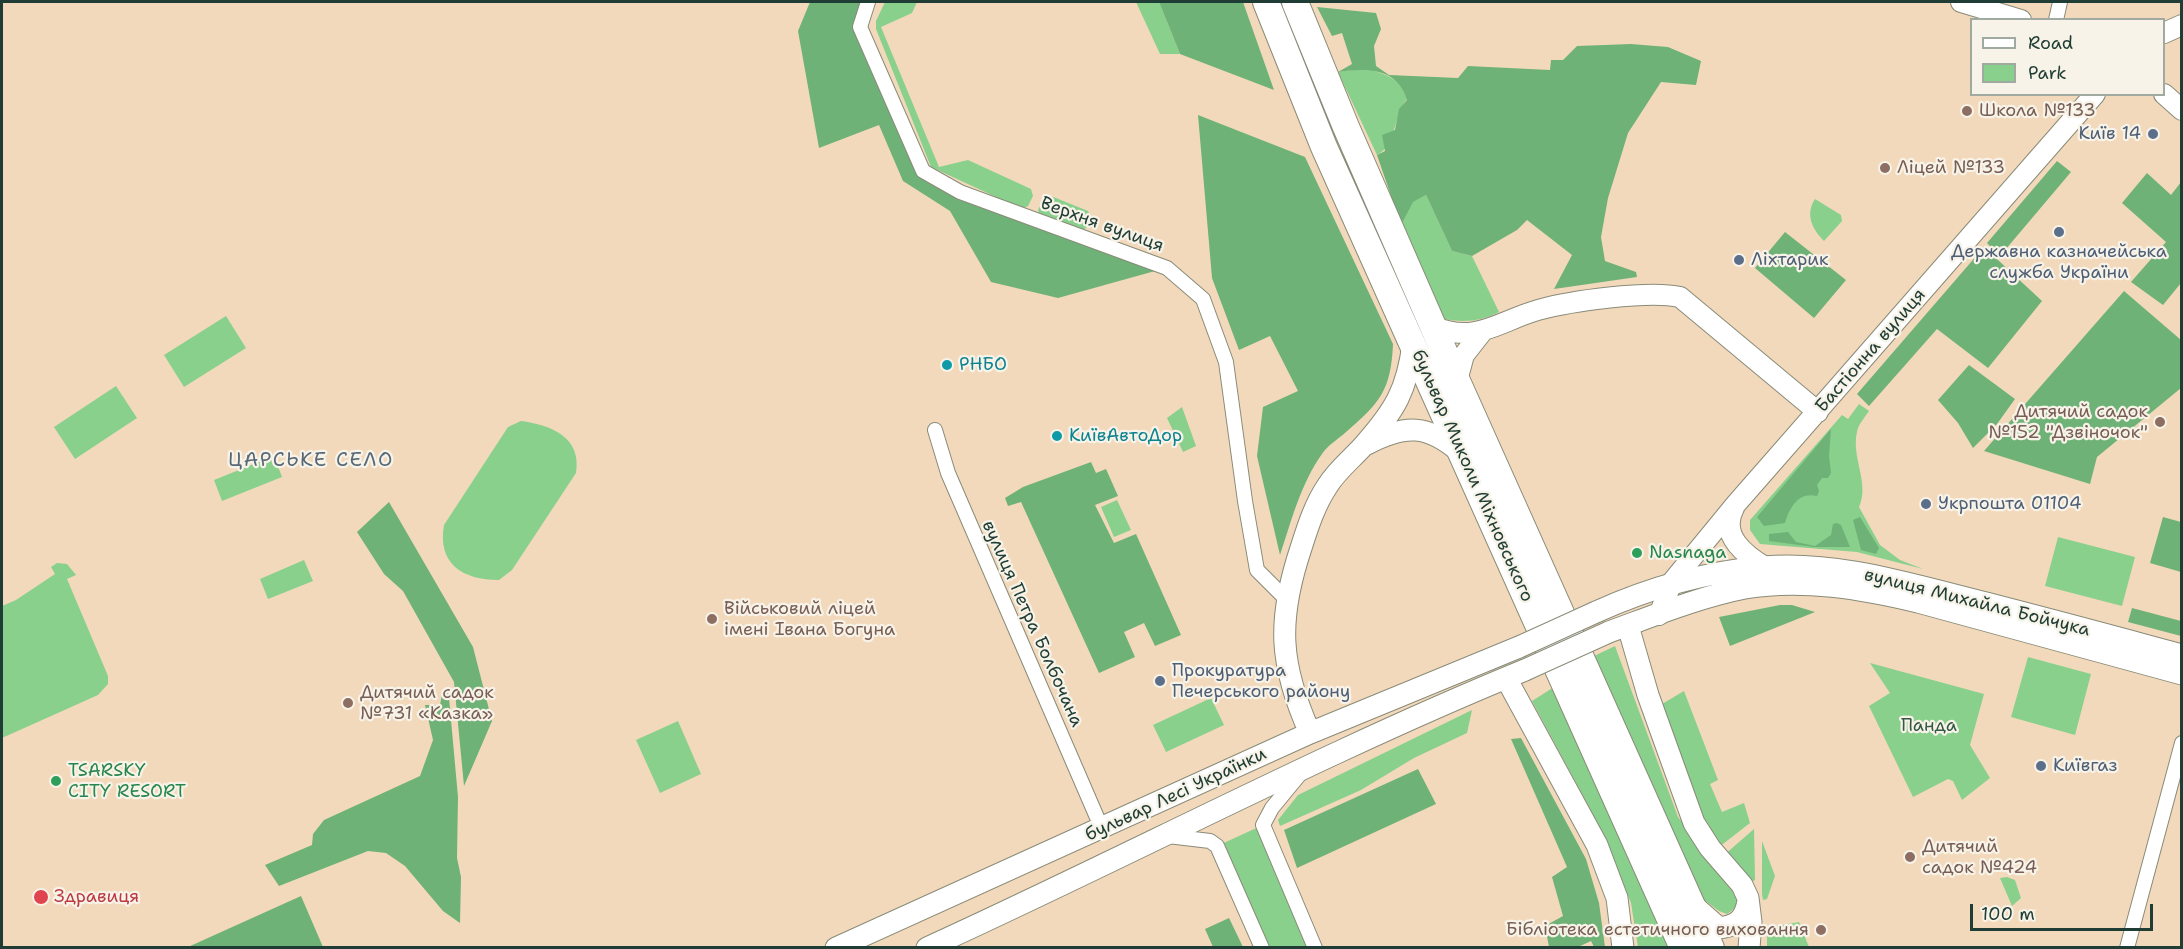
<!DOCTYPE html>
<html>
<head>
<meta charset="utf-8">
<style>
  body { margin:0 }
  #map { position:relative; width:2183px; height:949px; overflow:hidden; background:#f3d9bb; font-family:"Shantell Sans",sans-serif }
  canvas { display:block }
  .frame { position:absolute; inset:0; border:3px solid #1f3d34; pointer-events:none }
  .legend { position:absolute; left:1970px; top:18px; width:195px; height:78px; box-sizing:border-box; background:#f7f3e8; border:2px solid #a1aaa0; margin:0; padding:8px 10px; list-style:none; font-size:18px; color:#1f3d34 }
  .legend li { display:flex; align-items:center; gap:12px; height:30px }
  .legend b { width:30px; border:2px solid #a1aaa0 }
  .scale { position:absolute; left:1970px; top:904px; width:183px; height:27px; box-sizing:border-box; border:3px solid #1f3d34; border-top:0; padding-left:8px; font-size:18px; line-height:21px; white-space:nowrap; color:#1f3d34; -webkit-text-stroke:4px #f7f3e8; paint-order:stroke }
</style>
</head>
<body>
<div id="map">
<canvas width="2183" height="949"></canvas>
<div class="frame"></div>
<ul class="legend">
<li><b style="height:8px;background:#fff"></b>Road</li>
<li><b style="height:16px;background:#88d08c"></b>Park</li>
</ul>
<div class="scale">100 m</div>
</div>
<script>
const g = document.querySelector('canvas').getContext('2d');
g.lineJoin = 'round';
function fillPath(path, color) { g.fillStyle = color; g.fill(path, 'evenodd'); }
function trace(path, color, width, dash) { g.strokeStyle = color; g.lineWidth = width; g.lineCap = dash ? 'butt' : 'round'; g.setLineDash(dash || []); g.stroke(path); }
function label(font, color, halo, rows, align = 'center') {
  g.font = font + ' "Shantell Sans",sans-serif'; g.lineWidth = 4.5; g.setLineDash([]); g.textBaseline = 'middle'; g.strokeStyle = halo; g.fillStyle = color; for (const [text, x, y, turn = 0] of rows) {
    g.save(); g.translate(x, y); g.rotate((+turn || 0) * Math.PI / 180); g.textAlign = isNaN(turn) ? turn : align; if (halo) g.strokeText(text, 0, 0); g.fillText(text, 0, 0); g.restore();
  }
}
const green = new Path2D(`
  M885 2H917L912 13 881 27 939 167 968 160 1031 189 1033 196 1028 206 1022 209 931 167 876 29V21Z
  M1136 2H1159L1180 54H1160Z
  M1366 68C1387 76 1399 76 1407 99 1393 116 1397 144 1377 155L1338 72Z
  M1426 195 1452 251 1472 256 1499 312C1482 321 1464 323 1444 319L1401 225 1412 202Z
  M1051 196 1088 211 1091 218 1086 228 1078 232 1040 216 1038 210 1044 198Z
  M1815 199 1841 215 1842 221 1824 241C1812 229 1805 214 1815 199Z
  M226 316 246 348 184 387 164 355Z
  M116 386 137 418 75 459 54 427Z
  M1859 404 1869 411C1865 417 1858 425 1857 432 1851 458 1870 483 1859 507L1880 545 1900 560 1923 569 1857 552 1760 544 1750 530V520L1842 415 1848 419Z
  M1182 407 1196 446 1183 452 1167 418Z
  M521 421C551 425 582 437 576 473L512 570 499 580C463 580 437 564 444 525L508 427Z
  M274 456 282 477 222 501 214 480Z
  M1117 500 1131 530 1114 537 1101 507Z
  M2058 537 2135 557 2122 606 2045 586Z
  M304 560 313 581 268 599 260 579Z
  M57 563 67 564 76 575 67 579 108 676V684L98 695 2 738V606L16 600 55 574 51 567Z
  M1615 646 1678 817 1738 892C1738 903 1737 908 1727 914L1719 911 1703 899 1590 658Z
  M2028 657 2091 674 2075 735 2011 717Z
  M1870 663 1984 694 1970 745 1990 778 1962 800 1953 781 1948 779 1913 797 1869 706 1890 693Z
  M1554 687 1669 947H1638L1631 903 1604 835 1532 701Z
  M1684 691 1718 780 1710 784 1722 812 1744 803 1750 823 1719 847 1706 829 1662 704Z
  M1211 698 1224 725 1166 752 1153 725Z
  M1472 710 1467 733 1414 758 1361 790 1280 826 1278 820 1298 795Z
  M678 721 701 774 660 793 636 740Z
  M1263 825 1315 947H1262L1217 846Z
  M1754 829 1755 880 1748 884 1723 856Z
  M1762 841 1775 876 1767 899 1763 900 1762 894Z
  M2007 877 2015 880 2021 898 2012 906 2000 878Z
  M1799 922 1809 947H1767V928Z`);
const forest = new Path2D(`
  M810 2H864L859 12 921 175 1155 271 1058 298 991 282 950 211 903 181 879 125 819 148 798 31Z
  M1159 2H1243L1274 90 1180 54Z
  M1317 7 1376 13 1381 29 1374 46 1376 66 1389 75 1458 78 1468 66 1550 70 1551 60H1563L1577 46 1631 44 1668 47 1701 61 1696 85 1661 82 1628 133 1608 198 1601 237 1605 261 1636 272 1637 277 1554 289 1572 255 1527 220 1517 230 1472 256 1452 251 1426 195 1413 202 1401 225 1377 155 1385 151 1382 135 1395 130 1399 109 1407 100C1397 67 1366 68 1338 72L1352 64 1342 33 1332 36Z
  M1198 115 1305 157 1393 344C1391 390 1380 403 1346 432 1338 439 1327 446 1322 454 1301 483 1291 522 1280 555L1257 456 1263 407 1298 391 1270 336 1239 350 1212 278Z
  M2057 161 2071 172 2000 256 1987 243Z
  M2147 173 2171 195 2181 182V283L2163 305 2131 282 2166 242 2122 203Z
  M1785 232 1846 280 1814 318 1755 268Z
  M1984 247 2042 301 1988 368 1937 329 1869 406 1857 394Z
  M2124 291 2181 340V388L2097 457 2090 484 1984 451Z
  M1969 365 2015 399 1997 424 1973 448 1958 423 1938 400Z
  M1831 429 1829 456 1831 473 1828 478H1822L1817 485 1819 491 1817 496C1798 492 1790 507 1785 523L1764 526 1757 517Z
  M1091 462 1096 473 1106 469 1118 496 1095 505 1114 543 1136 534 1181 635 1155 646 1144 623 1124 632 1135 657 1099 673 1021 502 1008 506 1005 498 1023 487Z
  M389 502 473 647 492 721 464 786 454 682 403 591 384 574 357 532Z
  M1860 517 1879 548 1876 554 1861 550 1853 520Z
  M2163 517 2181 522V572L2150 563Z
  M1837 523 1841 525 1850 547H1814L1769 541V534L1788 532 1796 542 1815 546 1831 535 1833 524Z
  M1780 605H1792L1815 612 1730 646 1719 617Z
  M2132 608 2181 621V636L2128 622Z
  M448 687 458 797 457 858 461 877 460 923 443 911 405 866 386 853 368 851 279 886 265 865 312 845 313 834 324 820 420 776 433 740 425 705H440L442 694Z
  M1521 738 1586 859 1599 903 1605 947H1594L1591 941 1578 947H1549L1545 926 1563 916 1552 877 1567 867 1511 739Z
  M1418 769 1436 804 1297 868 1284 830Z
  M301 896 323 947H188Z
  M1229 918 1243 947H1213L1205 929Z`);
const street = new Path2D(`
  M868 2 860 27 923 171 960 192 1167 268 1203 299 1226 362 1245 501 1257 570 1287 600
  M2056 20 2060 2
  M935 430 948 473 1102 829
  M1300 774 1272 808 1263 825 1315 948
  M1168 836 1210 841 1217 846 1262 948
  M2127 948 2182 743`);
const secondary = new Path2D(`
  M1961 2 2021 20
  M2164 33 2182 25
  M2164 94 2182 110
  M1433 326C1475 345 1499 321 1538 310 1570 301 1649 290 1680 297L1818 412
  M1457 381 1464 355 1482 332
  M1734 508C1719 535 1745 555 1765 567
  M1659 615 1672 582 1736 504 2095 94`);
const primary = new Path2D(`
  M1367 444C1405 424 1428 424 1461 453
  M1596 612C1649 588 1705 572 1763 567 1833 561 1903 582 1970 599 2041 617 2111 636 2182 655
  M1628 626 1648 695 1694 823 1710 848 1742 885 1748 898 1751 922 1749 948
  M1609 632C1653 616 1699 597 1745 588 1802 578 1863 589 1918 602L2182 674
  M1506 678 1597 845 1617 898 1623 948
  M1310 733C1279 664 1277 620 1301 548 1308 526 1315 504 1328 485 1338 469 1353 458 1365 444 1395 410 1407 390 1413 344
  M1693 905 1719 928C1737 926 1745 919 1748 901
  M836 948 1310 733 1519 647
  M927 948C1127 857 1322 753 1525 670`);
const highway = new Path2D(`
  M1266 2 1324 147 1683 948
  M1295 2 1346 127 1457 381 1711 948`);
const primaryBridge = new Path2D(`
  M1519 647 1596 612
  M1525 670 1609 632`);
const markers = [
  [1967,111,6,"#8d6e63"],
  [2153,134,6,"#5c6f8a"],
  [1885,168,6,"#8d6e63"],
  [2059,232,6,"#5c6f8a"],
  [1739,260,6,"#5c6f8a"],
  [947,365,6,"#0f9aa8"],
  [2160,422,6,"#8d6e63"],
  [1057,436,6,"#0f9aa8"],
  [1926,504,6,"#5c6f8a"],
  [1637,553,6,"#2e9e5b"],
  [712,619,6,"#8d6e63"],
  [1160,681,6,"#5c6f8a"],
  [348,703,6,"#8d6e63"],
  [2041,766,6,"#5c6f8a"],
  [56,781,6,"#2e9e5b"],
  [1910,857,6,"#8d6e63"],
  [41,897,8,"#e0444e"],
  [1821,930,6,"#8d6e63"]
];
const educationNames = [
  ["Школа №133",1979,111],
  ["Ліцей №133",1897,168],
  ["Дитячий садок",2148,412,"right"],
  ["№152 \"Дзвіночок\"",2148,433,"right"],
  ["Військовий ліцей",724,609],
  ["імені Івана Богуна",724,630],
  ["Дитячий садок",360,693],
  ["№731 «Казка»",360,714],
  ["Дитячий",1922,847],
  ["садок №424",1922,868],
  ["Бібліотека естетичного виховання",1809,930,"right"]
];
const serviceNames = [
  ["Київ 14",2141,134,"right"],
  ["Державна казначейська",2059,252,"center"],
  ["служба України",2059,273,"center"],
  ["Ліхтарик",1751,260],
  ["Укрпошта 01104",1938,504],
  ["Прокуратура",1172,671],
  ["Печерського району",1172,692],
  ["Київгаз",2053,766]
];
const streetNames = [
  ["Верхня вулиця",1102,225,20],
  ["Бастіонна вулиця",1871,351,-49],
  ["бульвар Миколи Міхновського",1472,476,66],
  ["вулиця Михайла Бойчука",1977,603,14],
  ["вулиця Петра Болбочана",1032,624,66],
  ["бульвар Лесі Українки",1176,795,-25]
];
const cultureNames = [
  ["РНБО",959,365],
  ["КиївАвтоДор",1069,436]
];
const leisureNames = [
  ["Nasnaga",1649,553],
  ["TSARSKY",68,771],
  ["CITY RESORT",68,792]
];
const parkNames = [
  ["Панда",1929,726]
];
const healthNames = [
  ["Здравиця",54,897]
];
const neighbourhoodNames = [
  ["ЦАРСЬКЕ СЕЛО",311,461]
];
fillPath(green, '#88d08c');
fillPath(forest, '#6eb278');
trace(street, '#898b78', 16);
trace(secondary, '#898b78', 22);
trace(primary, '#898b78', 23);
trace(highway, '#898b78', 28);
trace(street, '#fff', 14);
trace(secondary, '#fff', 20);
trace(primary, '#fff', 21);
trace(highway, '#fff', 26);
trace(primaryBridge, '#898b78', 23, []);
trace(primaryBridge, '#fff', 21);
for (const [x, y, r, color] of markers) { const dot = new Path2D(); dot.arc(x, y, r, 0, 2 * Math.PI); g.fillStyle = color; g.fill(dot); trace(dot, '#f7f3e8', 2); }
label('18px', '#785e54', '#f7f3e8', educationNames, 'left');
label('18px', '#4e5e75', '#f7f3e8', serviceNames, 'left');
label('18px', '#1f3d34', '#f7f3e8', streetNames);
label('18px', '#0d838f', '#f7f3e8', cultureNames, 'left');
label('18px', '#27864d', '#f7f3e8', leisureNames, 'left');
label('18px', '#345a46', '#f7f3e8', parkNames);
label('18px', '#be3a42', '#f7f3e8', healthNames, 'left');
g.letterSpacing = '1.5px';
label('20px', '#586877', '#f7f3e8', neighbourhoodNames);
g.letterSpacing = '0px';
</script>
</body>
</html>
